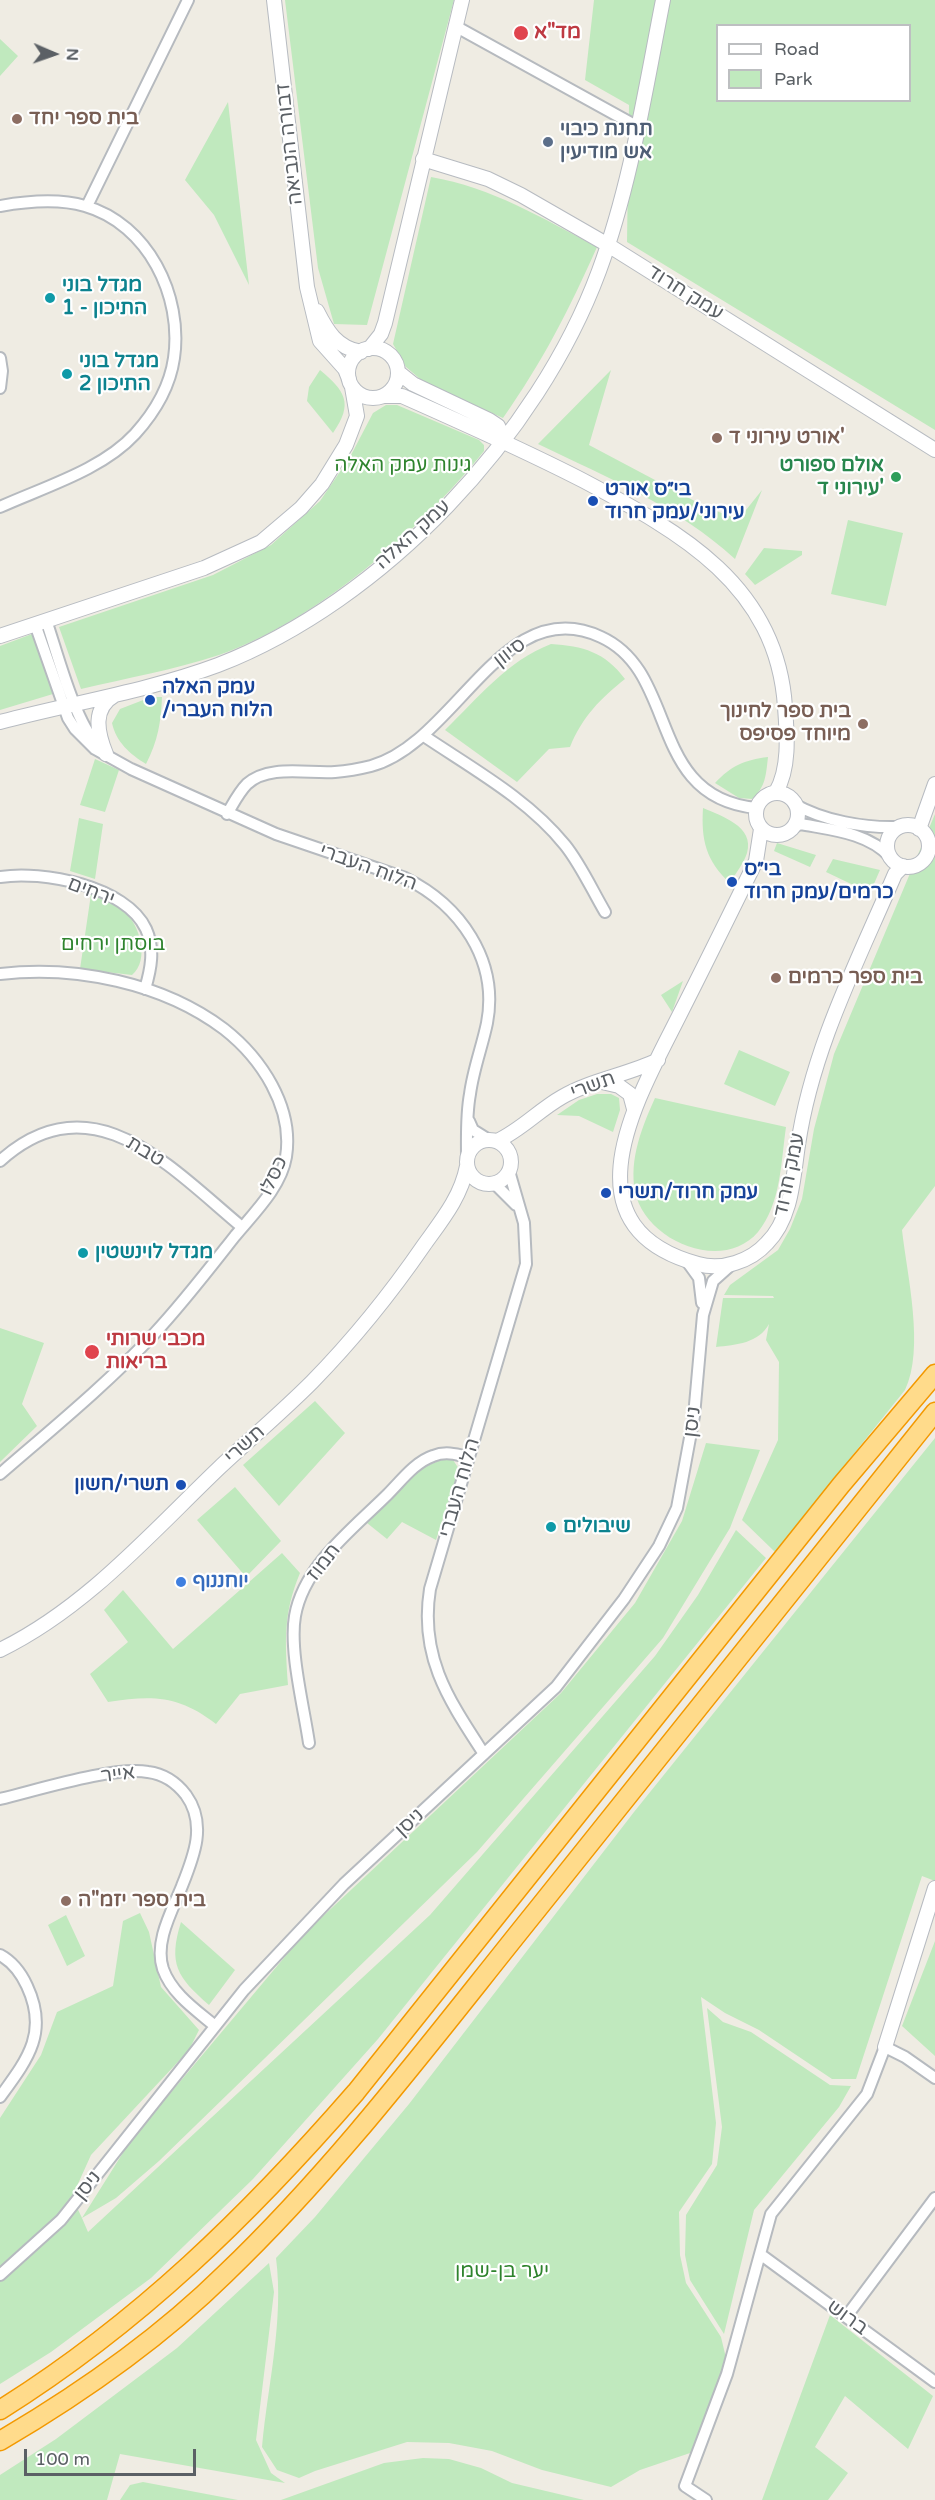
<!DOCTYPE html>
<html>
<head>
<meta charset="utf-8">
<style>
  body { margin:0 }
  #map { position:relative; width:935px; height:2500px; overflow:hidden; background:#efece3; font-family:"Varela Round",sans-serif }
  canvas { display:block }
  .legend { position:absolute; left:716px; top:24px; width:195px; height:78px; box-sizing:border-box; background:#fff; border:2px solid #bdbfc1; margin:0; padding:8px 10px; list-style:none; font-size:18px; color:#5b6065 }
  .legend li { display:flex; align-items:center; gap:12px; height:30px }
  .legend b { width:30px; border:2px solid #bdbfc1 }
  .north { position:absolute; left:24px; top:24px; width:60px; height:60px; -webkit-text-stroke:4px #fff; paint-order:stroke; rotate:92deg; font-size:16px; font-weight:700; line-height:24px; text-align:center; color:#5b6065 }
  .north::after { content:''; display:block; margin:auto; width:21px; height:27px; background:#5b6065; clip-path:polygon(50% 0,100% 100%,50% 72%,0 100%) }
  .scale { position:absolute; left:24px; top:2449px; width:172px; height:27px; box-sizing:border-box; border:3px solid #5b6065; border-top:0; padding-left:8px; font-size:18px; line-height:21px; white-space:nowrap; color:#5b6065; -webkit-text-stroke:4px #fff; paint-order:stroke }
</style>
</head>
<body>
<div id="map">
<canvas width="935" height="2500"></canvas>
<ul class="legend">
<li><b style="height:8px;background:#fff"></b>Road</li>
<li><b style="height:16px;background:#c0e9be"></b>Park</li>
</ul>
<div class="north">N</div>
<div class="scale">100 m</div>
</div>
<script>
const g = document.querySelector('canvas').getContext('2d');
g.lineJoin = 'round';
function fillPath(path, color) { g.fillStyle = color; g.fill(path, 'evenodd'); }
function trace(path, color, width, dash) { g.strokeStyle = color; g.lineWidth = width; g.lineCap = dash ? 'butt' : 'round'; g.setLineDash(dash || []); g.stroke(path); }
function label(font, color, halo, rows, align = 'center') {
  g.font = font + ' "Varela Round","Noto Sans Hebrew",sans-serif'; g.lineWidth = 4.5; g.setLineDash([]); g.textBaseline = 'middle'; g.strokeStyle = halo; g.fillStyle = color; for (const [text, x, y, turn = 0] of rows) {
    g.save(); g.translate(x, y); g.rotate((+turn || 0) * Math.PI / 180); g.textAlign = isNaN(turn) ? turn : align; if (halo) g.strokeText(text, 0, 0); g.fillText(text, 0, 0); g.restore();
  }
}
const green = new Path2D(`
  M285 0H454L367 325 334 324 318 268Z
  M594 0H935V430L627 242 629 105 585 80ZM718 26H910V100H718Z
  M0 39 18 56 0 76Z
  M228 102 249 285 214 215 185 180Z
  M431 177C491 187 544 219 597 247 569 310 543 361 503 418L426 384 406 367 393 344Z
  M320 370C345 391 354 403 333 433L307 401 309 387Z
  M611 370 589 445 704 506 734 518 746 510 762 490 735 559C677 506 608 478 538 444Z
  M386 405H397L479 440 484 445V451C420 531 316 621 219 655 174 670 127 678 81 689L59 627 213 575 271 545 320 501 350 457 373 413Z
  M848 520 903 533 886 606 831 594Z
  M764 548 802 551V555L755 585 745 574Z
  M32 634 53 694 0 710V646Z
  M551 644C583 646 605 652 625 679 601 698 582 717 570 747L549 749 517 782 445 730C478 698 507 661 551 644Z
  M151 697H162C161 722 158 741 146 764 130 754 116 742 112 723L120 709Z
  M768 757C766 774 766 787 752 799L739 798 715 783C731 766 744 760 768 757Z
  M95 759 119 770 105 812 80 805Z
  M703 808C721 816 755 826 747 853 744 863 735 874 730 883 706 861 701 840 703 808Z
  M935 814V1186L902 1230C907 1275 925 1349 905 1390L775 1552 742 1520 778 1440 779 1362 766 1340 769 1324C759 1343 736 1345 716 1347L723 1298H774L773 1296 724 1295 730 1285 778 1250 790 1229 802 1199 814 1129 834 1054Z
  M79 818 103 824 95 879 70 871Z
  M777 843 816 855 810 867 774 851Z
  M833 859 880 870 870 893 826 872Z
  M91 894C101 900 115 904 124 911 140 925 150 960 132 975L80 969Z
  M683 981 672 1012 661 995Z
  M739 1050 790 1072 775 1106 724 1084Z
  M597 1094H611L619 1098 620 1110 613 1132 579 1116 557 1115 579 1100Z
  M655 1098 786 1127C781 1161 781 1204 758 1232 722 1274 644 1240 635 1191 629 1159 642 1127 655 1098Z
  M0 1328 44 1343 22 1404 37 1426 0 1462Z
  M315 1401 345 1433 279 1506 243 1465Z
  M935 1438V1881L922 1876 856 2079H832L759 2030 725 2013 701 1997 716 2123 712 2164 679 2212 680 2255 686 2283 721 2337 726 2358 693 2452 640 2470 611 2487 542 2470 492 2451 449 2443 407 2442 315 2471 299 2478 277 2470 262 2447C268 2383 284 2321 276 2258L315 2217 409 2104 634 1812Z
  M706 1443 760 1450 730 1528 663 1638 477 1852 159 2161 116 2198 82 2218 88 2232 430 1915 655 1656 698 1595 736 1530 766 1558 378 2039 253 2179 151 2278 51 2352 0 2384V2118L41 2055 57 2012 113 1986 123 1921 140 1913 149 1932 161 1987 199 2030 189 2050 91 2155 72 2197 82 2218 131 2140 304 1934 561 1693 635 1603 682 1521Z
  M443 1459 453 1460 459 1469 436 1540 402 1522 387 1539 367 1523 420 1469Z
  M235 1487 281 1541 246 1577 197 1520Z
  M282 1553 300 1573C283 1614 285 1641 288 1685L240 1694 216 1724C179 1695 152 1695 108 1702L90 1674 128 1642 104 1610 123 1590 173 1649Z
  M66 1915 85 1956 67 1966 48 1925Z
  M181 1922 235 1970 209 2005C177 1977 168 1964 181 1922Z
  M935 1941V2056L902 2026Z
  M707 2008 723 2022 751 2032 830 2085 851 2086 839 2107 754 2210 724 2334 690 2280 685 2255 686 2215 717 2165 722 2127Z
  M269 2263 274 2292 256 2440 271 2473 285 2483 120 2454 107 2500H0V2475L56 2439 177 2348Z
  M830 2315 933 2396 908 2449 845 2396 815 2447 848 2473 828 2500H762Z
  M423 2458 449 2459 481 2468 512 2483 584 2500H281L384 2463Z
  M143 2482 238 2500H120L130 2485Z`);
const street = new Path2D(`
  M455 26 638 127
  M0 206C28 201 58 198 85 206 148 224 183 296 174 358 170 386 154 413 135 434 102 470 44 487 0 507
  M87 206 188 0
  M0 358 2 371 0 388
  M46 620C58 655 74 720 98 746
  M35 624 68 718 75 729 95 749 131 769 276 834 405 878C460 905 499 960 487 1023 482 1047 473 1070 470 1094 466 1115 467 1137 467 1158
  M424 736C473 769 528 799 565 845 581 865 592 890 605 912
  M794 804C824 821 864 828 898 827
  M227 814C233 804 239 792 247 784 269 764 308 774 335 772 348 771 359 769 371 766 456 743 503 591 601 637 680 673 646 797 756 808
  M792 828 800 824 806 825C834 830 870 834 890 857
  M0 877C42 870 126 886 146 929 155 949 151 969 145 989
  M0 974C75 965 163 983 224 1029 261 1058 294 1107 286 1157 281 1187 254 1213 235 1236 209 1269 183 1303 154 1334 107 1384 52 1429 0 1474
  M469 1121 473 1130 489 1140
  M0 1161C92 1078 171 1168 242 1227
  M495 1184 516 1205
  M686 1260 699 1278 702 1303
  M309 1743C304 1708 289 1650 295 1616 304 1565 354 1528 388 1494 401 1481 415 1462 433 1456 445 1451 456 1454 468 1457
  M484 1754C449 1700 419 1657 430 1589L526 1264 524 1223 509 1171
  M0 1799C38 1790 113 1766 148 1772 164 1774 176 1782 186 1795 207 1824 194 1856 182 1886 172 1911 154 1942 163 1969 172 1994 196 2010 215 2026
  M0 1955C13 1962 21 1973 27 1986 49 2033 27 2060 0 2097
  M760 2254 935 2382
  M0 2275 61 2220 244 1990 344 1884 556 1687 624 1599 659 1546 677 1508 694 1416 703 1315 713 1281 732 1264
  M846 2317 935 2198
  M706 2500 685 2486 727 2374 771 2214 867 2094 885 2047 905 2057 935 2078`);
const secondary = new Path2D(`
  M274 0 307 287 320 341 345 369 349 379
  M423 159 488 179 521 195 608 245 935 450
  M317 311C327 331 337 348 361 352
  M348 373a25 25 0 1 1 50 0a25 25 0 1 1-50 0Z
  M369 349 381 334 385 323 462 0
  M398 372 413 384 489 420 498 426 505 442
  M385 396H402C463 423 524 450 584 481 680 532 777 585 785 707 787 734 790 768 776 792L770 794
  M0 636 204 568 261 542 301 508 322 484 346 445 357 416 352 387
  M0 722C72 703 148 691 218 665 383 601 538 436 599 271 631 184 645 91 663 0
  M106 754C97 732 92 708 115 695
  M756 814a21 21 0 1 1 42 0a21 21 0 1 1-42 0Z
  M887 846a21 21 0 1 1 42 0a21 21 0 1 1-42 0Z
  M761 829 756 861C731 912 706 963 680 1014 639 1096 560 1226 698 1264 722 1271 751 1261 767 1243 792 1218 793 1178 798 1145 812 1049 857 963 895 874L903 866
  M919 829 935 784
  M602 1082 619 1086 630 1094 634 1109
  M467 1162a22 22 0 1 1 44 0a22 22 0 1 1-44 0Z
  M497 1141C521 1130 539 1110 562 1097 591 1080 627 1075 658 1060
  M0 1650C86 1608 151 1533 219 1468 250 1439 282 1412 312 1382 353 1340 391 1293 424 1245 442 1220 461 1197 467 1166
  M885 2047 935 1888`);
const highway = new Path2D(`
  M0 2410C139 2323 249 2215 356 2092L841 1485 935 1374
  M0 2441C80 2394 159 2339 225 2274 340 2164 436 2035 536 1911 669 1745 802 1579 935 1412`);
const markers = [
  [521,33,8,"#e0444e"],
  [17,119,6,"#8d6e63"],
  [548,142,6,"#5c6f8a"],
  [50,298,6,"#0f9aa8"],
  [67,374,6,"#0f9aa8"],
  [717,438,6,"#8d6e63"],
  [896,477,6,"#2e9e5b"],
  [593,501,6,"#1a4fb4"],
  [150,700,6,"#1a4fb4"],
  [863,724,6,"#8d6e63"],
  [732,882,6,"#1a4fb4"],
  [776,978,6,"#8d6e63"],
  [606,1193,6,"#1a4fb4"],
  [83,1253,6,"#0f9aa8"],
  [92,1352,8,"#e0444e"],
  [181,1485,6,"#1a4fb4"],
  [551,1527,6,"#0f9aa8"],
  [181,1582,6,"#3f7fe0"],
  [66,1901,6,"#8d6e63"]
];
const healthNames = [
  ["מד\"א",534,33],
  ["מכבי שרותי",106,1340],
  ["בריאות",106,1363]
];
const educationNames = [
  ["בית ספר יחד",29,119],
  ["אורט עירוני ד'",729,438],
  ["בית ספר לחינוך",851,712,"right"],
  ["מיוחד פסיפס",851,735,"right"],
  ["בית ספר כרמים",788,978],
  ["בית ספר יזמ\"ה",78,1901]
];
const serviceNames = [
  ["תחנת כיבוי",560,130],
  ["אש מודיעין",560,153]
];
const streetNames = [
  ["דבורה הנביאה",290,144,-96],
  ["עמק חרוד",685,293,32],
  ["עמק האלה",413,535,-42],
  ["סיוון",510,653,-38],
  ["הלוח העברי",368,868,20],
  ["ירחים",91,892,21],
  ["תשרי",593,1086,-20],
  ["טבת",145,1152,31],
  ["עמק חרוד",790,1175,-78],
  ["כסלו",274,1176,-65],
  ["ניסן",693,1422,-83],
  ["תשרי",245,1445,-42],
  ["הלוח העברי",460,1488,-74],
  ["תמוז",324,1563,-52],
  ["אייר",118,1775,-7],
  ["ניסן",410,1823,-43],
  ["ניסן",88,2186,-51],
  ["ברוש",847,2318,36]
];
const cultureNames = [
  ["מגדל בוני",62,286],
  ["התיכון - 1",62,309],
  ["מגדל בוני",79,362],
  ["התיכון 2",79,385],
  ["מגדל לוינשטין",95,1253],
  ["שיבולים",563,1527]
];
const parkNames = [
  ["גינות עמק האלה",403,466],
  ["בוסתן ירחים",113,945],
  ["יער בן-שמן",502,2272]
];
const leisureNames = [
  ["אולם ספורט",884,466],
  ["עירוני ד'",884,489]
];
const transitNames = [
  ["בי״ס אורט",605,490],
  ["עירוני/עמק חרוד",605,513],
  ["עמק האלה",162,688],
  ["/הלוח העברי",162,711],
  ["בי״ס",744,870],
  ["כרמים/עמק חרוד",744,893],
  ["עמק חרוד/תשרי",618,1193],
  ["תשרי/חשון",169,1485,"right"]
];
const shopNames = [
  ["יוחננוף",193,1582]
];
fillPath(green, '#c0e9be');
trace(street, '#b6babf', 14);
trace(secondary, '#b7bbc1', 16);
trace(highway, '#f39900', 21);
trace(street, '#fff', 10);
trace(secondary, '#fff', 14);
trace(highway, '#ffdb8b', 18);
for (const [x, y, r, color] of markers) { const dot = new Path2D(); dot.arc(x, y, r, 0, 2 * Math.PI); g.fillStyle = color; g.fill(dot); trace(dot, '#fff', 2); }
label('bold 20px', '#be3a42', '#fff', healthNames, 'left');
label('bold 20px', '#785e54', '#fff', educationNames, 'left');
label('bold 20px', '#4e5e75', '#fff', serviceNames, 'left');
label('20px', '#5b6065', '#fff', streetNames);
label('bold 20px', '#0d838f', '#fff', cultureNames, 'left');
label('20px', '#2e832d', '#fff', parkNames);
label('bold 20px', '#27864d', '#fff', leisureNames, 'right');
label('bold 20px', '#164399', '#fff', transitNames, 'left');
label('bold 20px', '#366cbe', '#fff', shopNames, 'left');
</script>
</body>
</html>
